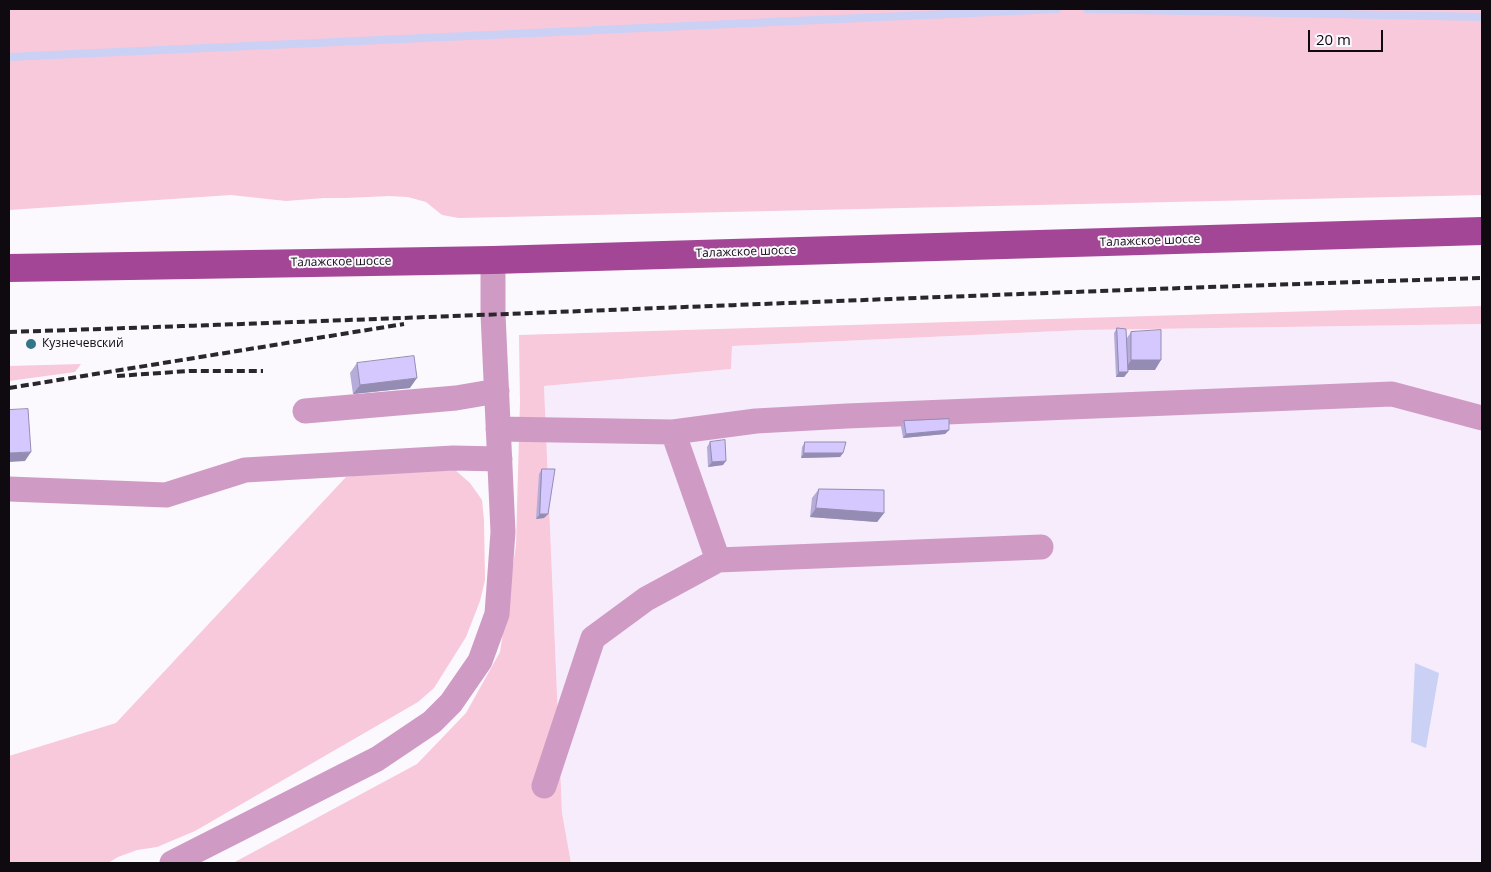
<!DOCTYPE html>
<html>
<head>
<meta charset="utf-8">
<style>
  body { margin:0 }
  #map { position:relative; width:1491px; height:872px; overflow:hidden; background:#fbf9fd; font-family:"Open Sans",sans-serif }
  canvas { display:block }
  .frame { position:absolute; inset:0; border:10px solid #0e0a10; pointer-events:none }
  .scale { position:absolute; left:1308px; top:30px; width:75px; height:22px; box-sizing:border-box; border:2px solid #0e0a10; border-top:0; padding-left:6px; font-size:15px; line-height:18px; white-space:nowrap; color:#0e0a10; -webkit-text-stroke:4px #fbf9fd; paint-order:stroke }
</style>
</head>
<body>
<div id="map">
<canvas width="1491" height="872"></canvas>
<div class="frame"></div>
<div class="scale">20 m</div>
</div>
<script>
const g = document.querySelector('canvas').getContext('2d');
g.lineJoin = 'round';
function fillPath(path, color) { g.fillStyle = color; g.fill(path, 'evenodd'); }
function trace(path, color, width, dash) { g.strokeStyle = color; g.lineWidth = width; g.lineCap = dash ? 'butt' : 'round'; g.setLineDash(dash || []); g.stroke(path); }
function label(font, color, halo, rows, align = 'center') {
  g.font = font + ' "Open Sans",sans-serif'; g.lineWidth = 4; g.setLineDash([]); g.textBaseline = 'middle'; g.strokeStyle = halo; g.fillStyle = color; for (const [text, x, y, turn = 0] of rows) {
    g.save(); g.translate(x, y); g.rotate((+turn || 0) * Math.PI / 180); g.textAlign = isNaN(turn) ? turn : align; if (halo) g.strokeText(text, 0, 0); g.fillText(text, 0, 0); g.restore();
  }
}
const built = new Path2D(`
  M1482 324V863H571L562 813 544 386 731 369 732 346 1082 330Z`);
const green = new Path2D(`
  M9 9H1482V195L459 218 442 215 426 202 408 197 389 196 346 198H324L286 201 231 195 9 210Z
  M1482 306V324L1082 330 732 346 731 369 544 386 562 813 571 863H233L417 764 466 713 500 652 516 545 520 402 519 335Z
  M81 364 75 372 9 381V366Z
  M454 469 470 483 482 500 484 520 485 580 480 601 466 637 434 688 418 702 195 831 157 847 137 850 118 857 108 863H9V756L116 723 346 477 370 473Z`);
const water = new Path2D(`
  M1415 663 1439 673 1426 748 1411 742Z`);
const stream = new Path2D(`
  M1087 9 1482 17
  M9 57 1057 9`);
const minor = new Path2D(`
  M305 411 456 398 497 391
  M498 429 673 432 756 421 847 416 1392 394 1482 418
  M673 432 718 560 1041 547
  M9 489 166 495 245 470 453 458 500 459
  M544 786 593 638 646 599 718 560
  M172 863 377 759 432 722 451 703 480 661 497 614 503 532 493 314V260`);
const major = new Path2D(`
  M9 268 493 260 1482 231`);
const rail = new Path2D(`
  M9 332C500 316 991 293 1482 278
  M117 376 189 371H263
  M9 388 404 324`);
const wall = new Path2D(`
  M1117 328 1127 338 1131 332 1155 370H1127L1128 372 1124 377H1116L1114 333Z
  M357 363 410 388 353 394 350 373Z
  M904 421 949 430 945 434 903 438 901 426Z
  M710 442 723 465 708 467 707 447Z
  M805 442 843 453 840 457 801 458 802 447Z
  M542 469 548 514 544 518 536 519 539 474Z
  M819 489 884 513 877 522 810 517 812 498Z`);
const shadedWall = new Path2D(`
  M1131 360H1161L1155 370H1125Z
  M1119 372H1128L1124 377H1116Z
  M417 378 410 388 353 394 360 385Z
  M949 430 945 434 903 438 906 434Z
  M31 452 25 461 9 462V453Z
  M804 453H843L840 457 801 458Z
  M726 461 723 465 708 467 712 462Z
  M816 508 884 513 877 522 810 517Z
  M540 514H548L544 518 536 519Z`);
const building = new Path2D(`
  M1117 328 1126 329 1128 372H1119Z
  M1161 330V360H1131V332Z
  M414 356 417 378 360 385 357 363Z
  M28 409 31 452 9 453V410Z
  M949 419V430L906 434 904 421Z
  M725 440 726 461 712 462 710 442Z
  M805 442H846L843 453H804Z
  M542 469H555L548 514H540Z
  M819 489 884 490V513L816 508Z`);
const markers = [
  [31,344,6,"#347688"]
];
const streetNames = [
  ["Талажское шоссе",1150,241,-2],
  ["Талажское шоссе",746,252,-2],
  ["Талажское шоссе",341,262,-1]
];
const poiNames = [
  ["Кузнечевский",42,344]
];
fillPath(built, '#f7ecfc');
fillPath(green, '#f8c8db');
fillPath(water, '#cad1f5');
trace(stream, '#cad1f5', 8);
trace(minor, '#cf9bc5', 25);
trace(major, '#a34696', 28);
trace(rail, '#2a262c', 4, [8, 4]);
fillPath(wall, '#b6acda');
fillPath(shadedWall, '#948cb2');
fillPath(building, '#d4c8fe');
trace(building, '#948cb2', 1);
for (const [x, y, r, color] of markers) { const dot = new Path2D(); dot.arc(x, y, r, 0, 2 * Math.PI); g.fillStyle = color; g.fill(dot); trace(dot, '#fbf9fd', 2); }
label('12px', '#0e0a10', '#fbf9fd', streetNames);
label('12px', '#0e0a10', '#fbf9fd', poiNames, 'left');
</script>
</body>
</html>
